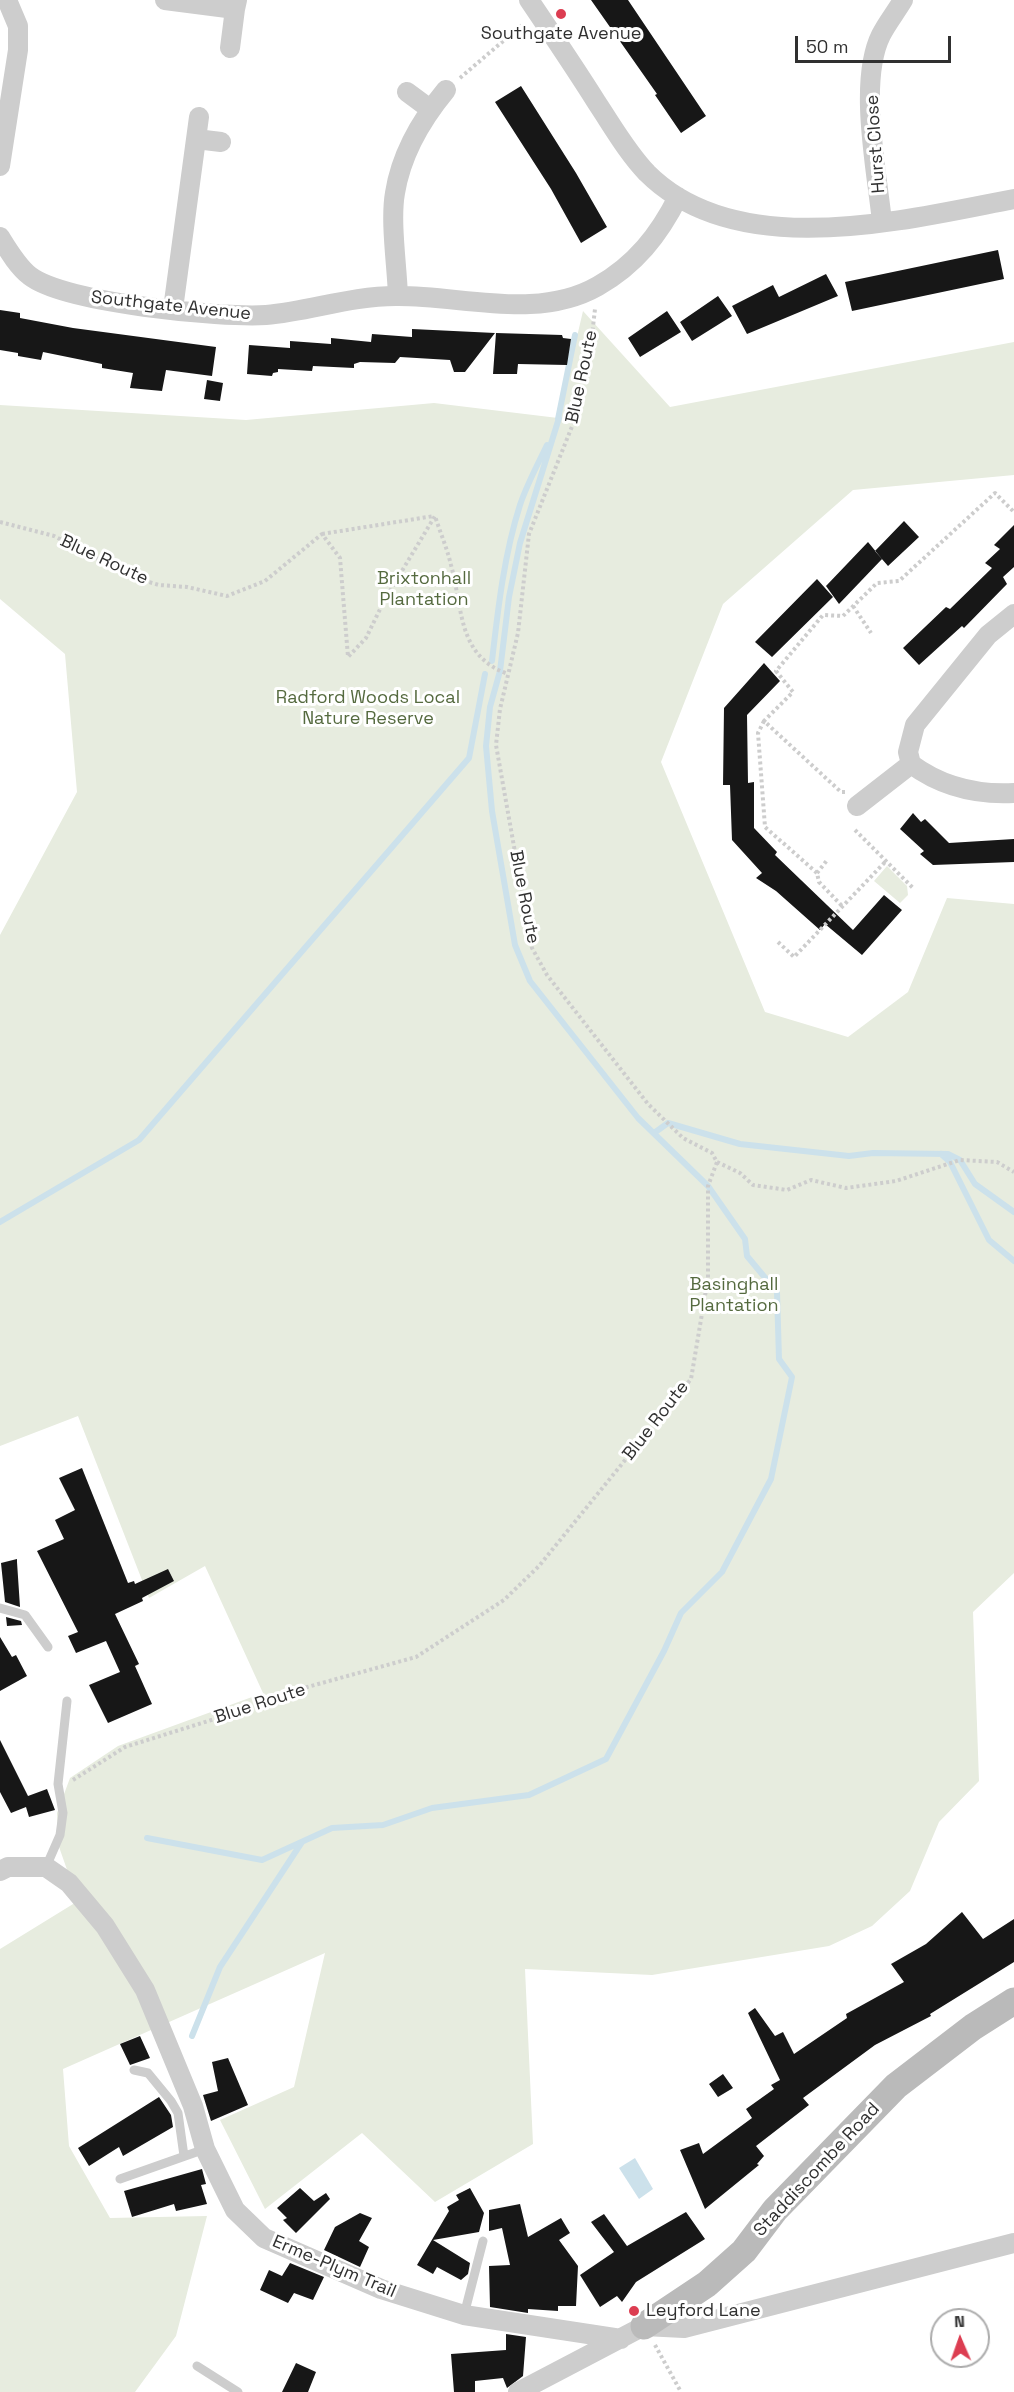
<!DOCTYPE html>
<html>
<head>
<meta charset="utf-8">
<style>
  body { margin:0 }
  #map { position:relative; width:1014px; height:2392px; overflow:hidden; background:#fff; font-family:"Space Grotesk",sans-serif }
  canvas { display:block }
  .north { position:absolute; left:930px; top:2308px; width:60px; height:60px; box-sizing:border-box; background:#fff; border:2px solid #acacac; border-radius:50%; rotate:358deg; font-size:16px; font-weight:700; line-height:24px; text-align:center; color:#303030 }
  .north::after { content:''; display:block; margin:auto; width:21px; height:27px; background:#dc3d51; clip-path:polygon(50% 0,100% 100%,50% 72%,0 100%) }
  .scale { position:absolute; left:795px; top:36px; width:156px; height:27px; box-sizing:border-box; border:3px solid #303030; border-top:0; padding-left:8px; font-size:18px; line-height:21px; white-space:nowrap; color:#303030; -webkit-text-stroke:4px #fff; paint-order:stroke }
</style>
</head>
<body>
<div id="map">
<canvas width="1014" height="2392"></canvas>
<div class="north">N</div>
<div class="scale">50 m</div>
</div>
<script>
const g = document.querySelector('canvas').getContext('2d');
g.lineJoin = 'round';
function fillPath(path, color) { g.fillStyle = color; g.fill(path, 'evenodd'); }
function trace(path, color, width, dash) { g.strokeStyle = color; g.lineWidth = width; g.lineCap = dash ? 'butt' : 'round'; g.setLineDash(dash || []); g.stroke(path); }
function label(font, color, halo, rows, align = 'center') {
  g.font = font + ' "Space Grotesk",sans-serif'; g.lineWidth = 6; g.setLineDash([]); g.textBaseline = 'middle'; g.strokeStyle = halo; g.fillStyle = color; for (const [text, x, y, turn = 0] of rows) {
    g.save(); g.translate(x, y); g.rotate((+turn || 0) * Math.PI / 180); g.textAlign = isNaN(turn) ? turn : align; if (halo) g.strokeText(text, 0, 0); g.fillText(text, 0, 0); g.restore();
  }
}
const green = new Path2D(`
  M583 311 670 407 1014 342V475L853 490 723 604 661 762 765 1012 848 1037 908 992 947 898 1014 904V1573L973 1612 979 1781 939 1822 910 1891 872 1926 829 1946 652 1975 525 1969 533 2144 435 2202 362 2133 265 2209 220 2120 294 2087 325 1953 63 2069 69 2146 110 2218 207 2216 176 2336 135 2392H0V1949L78 1901 58 1844 57 1813 70 1778 118 1746 263 1693 205 1566 149 1598 78 1416 0 1446V935L77 792 65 654 0 599V405L246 420 434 403 558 418Z
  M887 866 907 886 908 895 900 903 874 881Z`);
const water = new Path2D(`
  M635 2158 653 2189 639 2199 619 2168Z`);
const stream = new Path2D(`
  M558 419 575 335
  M492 661C498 609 504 555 520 505 527 484 538 464 547 445
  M654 1133 668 1123 740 1144 849 1156 873 1153 948 1154 960 1160 975 1184 1014 1212
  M941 1154 950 1162 989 1240 1014 1261
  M0 1222 139 1140 469 758 485 674
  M147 1838 262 1860 332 1828 383 1825 432 1808 529 1795 606 1759 664 1651 681 1613 722 1572 771 1479 792 1377 779 1359 777 1292 747 1256 745 1239 708 1186 638 1118 530 981 515 945 492 811 486 746 490 707 500 671 509 597 520 543 559 418
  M192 2036 220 1967 302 1842`);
const building = new Path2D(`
  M591 0H628L706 116 681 133 655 95 657 94Z
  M521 86 576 173 607 227 581 243 551 189 495 102Z
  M998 250 1004 279 852 311 845 282Z
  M826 274 838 296 747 334 732 306 773 285 779 297Z
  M718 296 732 316 692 341 680 322Z
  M0 310 20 313V318L73 328 216 347 212 376 166 370 162 391 130 388 133 373 102 368V364L43 352 41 360 18 356V353L0 350Z
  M667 311 681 332 640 357 628 338Z
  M412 329 495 333 465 372H454L450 360 400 357 395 363 360 362 354 364V368L313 366 312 371 278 369V372L273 373 272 376 247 374 249 345 290 348V341L331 344V338L371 342 372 334 412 337Z
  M496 333 562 335 563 338 571 339 567 365 518 364 517 374H493Z
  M207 380 223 383 220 401 204 399Z
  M904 521 919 537 888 566 875 551Z
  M1014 525V567L1003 577 1007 584 964 628 962 626 919 665 903 648 946 607 950 609 992 568 985 563 1000 549 994 545Z
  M868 542 882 559 839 604 826 586Z
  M817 579 833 597 772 657 755 642Z
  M764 663 780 681 747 715 748 783 754 782V828L777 852 775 855 853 930 884 895 902 910 862 955 825 924 820 930 776 891 756 878 762 873 732 840 730 785H723L724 708Z
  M913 813 921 822 925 819 949 843 1014 839V862L933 865 920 854 924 851 900 829Z
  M82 1468 128 1583 134 1581 135 1584 168 1569 174 1581 142 1598 143 1601 115 1614 139 1664 135 1666 152 1704 108 1723 89 1685 120 1672 106 1641 76 1653 68 1636 78 1632 37 1551 64 1539 55 1520 75 1510 59 1478Z
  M17 1559V1562L20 1607 5 1602 1 1563Z
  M6 1617 21 1621 22 1625 7 1626Z
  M0 1637 12 1657 16 1655 27 1676 0 1691Z
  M0 1740 28 1796 47 1789 55 1810 29 1817 26 1807 11 1813 0 1792Z
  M962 1912 983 1939 1014 1919V1962L930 2014 931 2016 875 2045 803 2098 809 2105 756 2146 764 2156 757 2164 759 2165 705 2209 680 2150 699 2143 703 2154 752 2118 746 2109 774 2089 771 2085 780 2080 748 2013 755 2008 775 2036 783 2032 794 2054 847 2018 846 2014 904 1982 891 1964 926 1944Z
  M140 2036 150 2058 130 2065 120 2044Z
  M228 2058 248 2105 211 2121 203 2095 218 2091 212 2062Z
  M723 2074 733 2088 718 2097 709 2084Z
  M159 2097 171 2115 173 2127 123 2156 119 2147 89 2166 78 2148Z
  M202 2169 206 2184 201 2185 207 2204 176 2211 174 2204 132 2217 124 2191Z
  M300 2188 314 2201 326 2193 330 2199 296 2233 283 2220 287 2218 277 2208Z
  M470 2188 484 2213 479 2232 433 2240 470 2263 468 2274 461 2280 437 2267 433 2274 417 2265 449 2211 447 2207 459 2200 456 2195Z
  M520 2204 528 2237 561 2218 570 2233 559 2240 578 2266 576 2306H558V2311L528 2309V2313L490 2307 489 2266 510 2265 502 2228 489 2231V2210Z
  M686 2212 705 2239 636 2282 622 2302 617 2296 600 2307 580 2275 614 2252 591 2222 604 2214 627 2246Z
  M360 2213 372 2218 359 2241 369 2247 360 2267 324 2250 335 2227Z
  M290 2263 324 2277 313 2300 294 2293 288 2303 260 2290 269 2270 282 2276Z
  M506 2334 526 2337 523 2376 507 2388 503 2378 475 2381V2392H454L451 2354 506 2350Z
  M296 2363 316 2372 308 2392H282Z`);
const path = new Path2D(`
  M460 78 523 24
  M0 522 54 536 135 578 159 585 187 587 227 596 265 581 322 534 340 558 348 657 366 638 385 599 435 516C440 532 447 548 451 565 463 608 457 656 508 674
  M322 534 434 516
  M853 606 871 633
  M764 721 758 733 765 827 817 873 819 882 843 907
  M845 792H841L764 721 793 692 776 671 823 615 843 616 877 583 899 581 995 493 1014 512
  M855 830 913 888
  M817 873 828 859
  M778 942 794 957 886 861
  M717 1162 740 1173 753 1185 787 1190 811 1180 846 1188 896 1181 960 1160 997 1162 1014 1172
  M73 1780 125 1747 266 1703 293 1691 416 1657 504 1600 539 1566 691 1379 708 1278V1186L717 1162 712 1153 683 1138 648 1104 547 975 532 948 496 745 500 709 518 633 529 534 575 419 590 353 595 309
  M655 2345 681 2392`);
const lane = new Path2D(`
  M0 1608 25 1615 48 1647
  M46 1867 60 1835 63 1813 58 1784 67 1701
  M134 2070 148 2073 171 2101 178 2113 184 2156
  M120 2179 205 2149
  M464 2315 483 2241
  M197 2366 238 2392`);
const street = new Path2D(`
  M165 0 235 9 237 0
  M529 0C552 34 575 68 597 103 613 127 627 152 647 173 737 263 904 220 1014 199
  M230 48 235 9
  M407 92 430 109
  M196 139 221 142
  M0 166 18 50V26L7 0
  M882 222C877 172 858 81 881 35 887 23 896 12 903 0
  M0 237C8 250 18 267 30 276 65 303 221 318 266 315 311 311 350 296 396 296 461 295 537 321 598 286 635 265 659 235 678 197
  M398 296C397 266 390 221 395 193 401 155 422 119 446 90
  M173 309 199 117
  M911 764C942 787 976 795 1014 793
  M857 806 911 764 908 752 915 725 988 635 1014 614
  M0 1871 8 1867H46L69 1883 105 1926 145 1990 193 2106 205 2149 235 2210 264 2238 381 2289 464 2315 621 2339
  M518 2392 644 2326 684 2328 1014 2243`);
const secondary = new Path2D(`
  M644 2326 707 2284 744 2251 775 2210 896 2086 973 2027 1014 2001`);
const markers = [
  [561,14,6,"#dc3d51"],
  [634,2311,6,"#dc3d51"]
];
const poiNames = [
  ["Southgate Avenue",561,34],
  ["Leyford Lane",646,2311,"left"]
];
const streetNames = [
  ["Hurst Close",876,144,-94],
  ["Southgate Avenue",171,306,6],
  ["Blue Route",582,377,-78],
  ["Blue Route",104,560,25],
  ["Blue Route",524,897,79],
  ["Blue Route",656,1421,-52],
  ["Blue Route",260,1704,-18],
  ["Staddiscombe Road",817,2170,-47],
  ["Erme-Plym Trail",334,2267,23]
];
const parkNames = [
  ["Brixtonhall",424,579],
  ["Plantation",424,600],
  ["Radford Woods Local",368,698],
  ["Nature Reserve",368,719],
  ["Basinghall",734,1285],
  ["Plantation",734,1306]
];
fillPath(green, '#e7ecdf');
fillPath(water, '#cce1eb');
trace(stream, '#cce1eb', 6);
fillPath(building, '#171717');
trace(path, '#cdcdcd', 4, [3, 3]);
trace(lane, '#cdcdcd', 9);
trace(street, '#cdcdcd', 20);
trace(secondary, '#bababa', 27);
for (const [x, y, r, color] of markers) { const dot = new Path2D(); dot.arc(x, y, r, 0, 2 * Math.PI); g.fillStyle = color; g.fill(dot); trace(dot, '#fff', 2); }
label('18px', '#303030', '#fff', poiNames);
label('18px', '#303030', '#fff', streetNames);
label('18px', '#556a3f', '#fff', parkNames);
</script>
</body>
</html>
